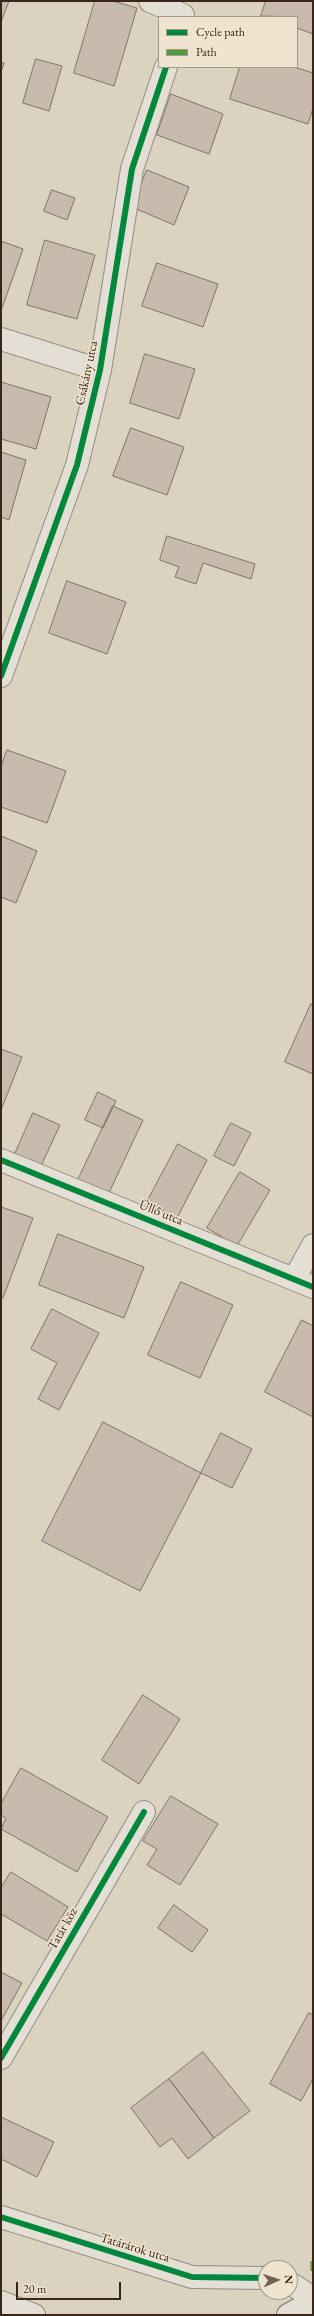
<!DOCTYPE html>
<html>
<head>
<meta charset="utf-8">
<style>
  body { margin:0 }
  #map { position:relative; width:314px; height:2316px; overflow:hidden; background:#dbd2bf; font-family:"EB Garamond",serif }
  canvas { display:block }
  .frame { position:absolute; inset:0; border:2px solid #39251a; pointer-events:none }
  .legend { position:absolute; left:158px; top:16px; width:140px; height:52px; box-sizing:border-box; background:#efe5ce; border:1px solid #a69886; margin:0; padding:5px 7px; list-style:none; font-size:12px; color:#39251a }
  .legend li { display:flex; align-items:center; gap:8px; height:20px }
  .legend b { width:20px; border:1px solid #a69886 }
  .north { position:absolute; left:258px; top:2260px; width:40px; height:40px; box-sizing:border-box; background:#efe5ce; border:1px solid #a69886; border-radius:50%; rotate:87deg; font-size:11px; font-weight:700; line-height:16px; text-align:center; color:#39251a }
  .north::after { content:''; display:block; margin:auto; width:14px; height:18px; background:#726254; clip-path:polygon(50% 0,100% 100%,50% 72%,0 100%) }
  .scale { position:absolute; left:16px; top:2282px; width:105px; height:18px; box-sizing:border-box; border:2px solid #39251a; border-top:0; padding-left:5px; font-size:12px; line-height:14px; white-space:nowrap; color:#39251a; -webkit-text-stroke:3px #efe5ce; paint-order:stroke }
</style>
</head>
<body>
<div id="map">
<canvas width="314" height="2316"></canvas>
<div class="frame"></div>
<ul class="legend">
<li><b style="height:5px;background:#00873e"></b>Cycle path</li>
<li><b style="height:5px;background:#529b3e"></b>Path</li>
</ul>
<div class="north">N</div>
<div class="scale">20 m</div>
</div>
<script>
const g = document.querySelector('canvas').getContext('2d');
g.lineJoin = 'round';
function fillPath(path, color) { g.fillStyle = color; g.fill(path, 'evenodd'); }
function trace(path, color, width, dash) { g.strokeStyle = color; g.lineWidth = width; g.lineCap = dash ? 'butt' : 'round'; g.setLineDash(dash || []); g.stroke(path); }
function label(font, color, halo, rows, align = 'center') {
  g.font = font + ' "EB Garamond",serif'; g.lineWidth = 3; g.setLineDash([]); g.textBaseline = 'middle'; g.strokeStyle = halo; g.fillStyle = color; for (const [text, x, y, turn = 0] of rows) {
    g.save(); g.translate(x, y); g.rotate((+turn || 0) * Math.PI / 180); g.textAlign = isNaN(turn) ? turn : align; if (halo) g.strokeText(text, 0, 0); g.fillText(text, 0, 0); g.restore();
  }
}
const building = new Path2D(`
  M1 1H9L1 22Z
  M95 1H113L137 8 114 86 74 73Z
  M266 1H313V34L297 28V17L261 16Z
  M36 59 62 66 49 111 23 103Z
  M1 62 4 63 1 72Z
  M240 67H294L313 73V108L308 124 230 99Z
  M171 94 223 114 209 154 157 135Z
  M147 170 189 187 174 225 132 207Z
  M52 190 75 198 67 220 44 211Z
  M45 240 95 255 77 319 27 305Z
  M1 241 23 249 2 308H1Z
  M157 263 218 284 203 327 142 306Z
  M145 354 195 369 179 419 130 403Z
  M1 382 51 397 36 449 1 439Z
  M131 428 184 447 167 495 113 476Z
  M1 452 26 460 9 520 1 517Z
  M167 536 255 564 251 579 203 563 196 584 175 577 179 567 160 560Z
  M67 581 126 602 107 654 49 633Z
  M7 750 66 771 47 823 1 807V767Z
  M1 836 37 851 16 903 1 897Z
  M311 1004 313 1005V1074L285 1062Z
  M1 1049 22 1057 1 1110Z
  M98 1092 116 1101 103 1128 85 1120Z
  M113 1106 143 1120 107 1197 77 1182Z
  M33 1113 60 1125 41 1166 15 1154Z
  M231 1123 251 1133 234 1166 214 1156Z
  M178 1144 207 1160 177 1218 147 1202Z
  M240 1172 270 1190 237 1246 207 1228Z
  M1 1207 33 1218 3 1298 1 1297Z
  M58 1234 144 1267 124 1318 39 1285Z
  M181 1282 233 1305 200 1378 148 1355Z
  M52 1309 99 1333 59 1410 38 1399 57 1363 31 1349Z
  M302 1320 313 1326V1417L265 1392Z
  M103 1422 201 1473 140 1591 42 1541Z
  M221 1433 252 1449 232 1488 201 1473Z
  M143 1695 180 1719 139 1784 102 1760Z
  M21 1768 108 1817 77 1872 1 1829 6 1818 1 1815V1804Z
  M171 1796 218 1824 180 1885 147 1865 157 1849 143 1841Z
  M11 1872 68 1907 47 1941 1 1914V1888Z
  M174 1905 208 1930 192 1952 158 1928Z
  M1 1972 22 1983 1 2021Z
  M309 2013 313 2015V2079L301 2101 270 2084Z
  M203 2052 250 2111 214 2138 169 2079Z
  M169 2079 214 2138 188 2159 172 2138 160 2147 131 2108Z
  M1 2117 54 2142 37 2177 1 2159Z`);
const minor = new Path2D(`
  M150 1 183 15
  M1 339 100 370
  M1 676 77 465 100 370 132 169 166 67
  M1 1160 313 1287
  M294 1279 313 1245
  M1 2058 144 1812
  M1 2217 192 2277 266 2278
  M290 2283 313 2298
  M1 2302 34 2315`);
const secondary = new Path2D(`
  M288 2315 313 2301`);
const quiet = new Path2D(`
  M313 2261V2272`);
const cycleway = new Path2D(`
  M1 676 77 465 100 370 132 169 166 67
  M1 1160 313 1287
  M1 2058 144 1812
  M1 2217 192 2277 266 2278`);
const streetNames = [
  ["Csákány utca",87,373,-78],
  ["Üllő utca",161,1213,22],
  ["Tatár köz",63,1929,-60],
  ["Tatárárok utca",135,2248,17]
];
fillPath(building, '#c8baac');
trace(building, '#7c746a', 1);
trace(minor, '#938c80', 24);
trace(secondary, '#7c746a', 24);
trace(minor, '#e3dfd5', 22);
trace(secondary, '#e3dfd5', 22);
trace(quiet, '#529b3e', 5, [10, 5]);
trace(cycleway, '#00873e', 6);
label('13px', '#39251a', '#efe5ce', streetNames);
</script>
</body>
</html>
